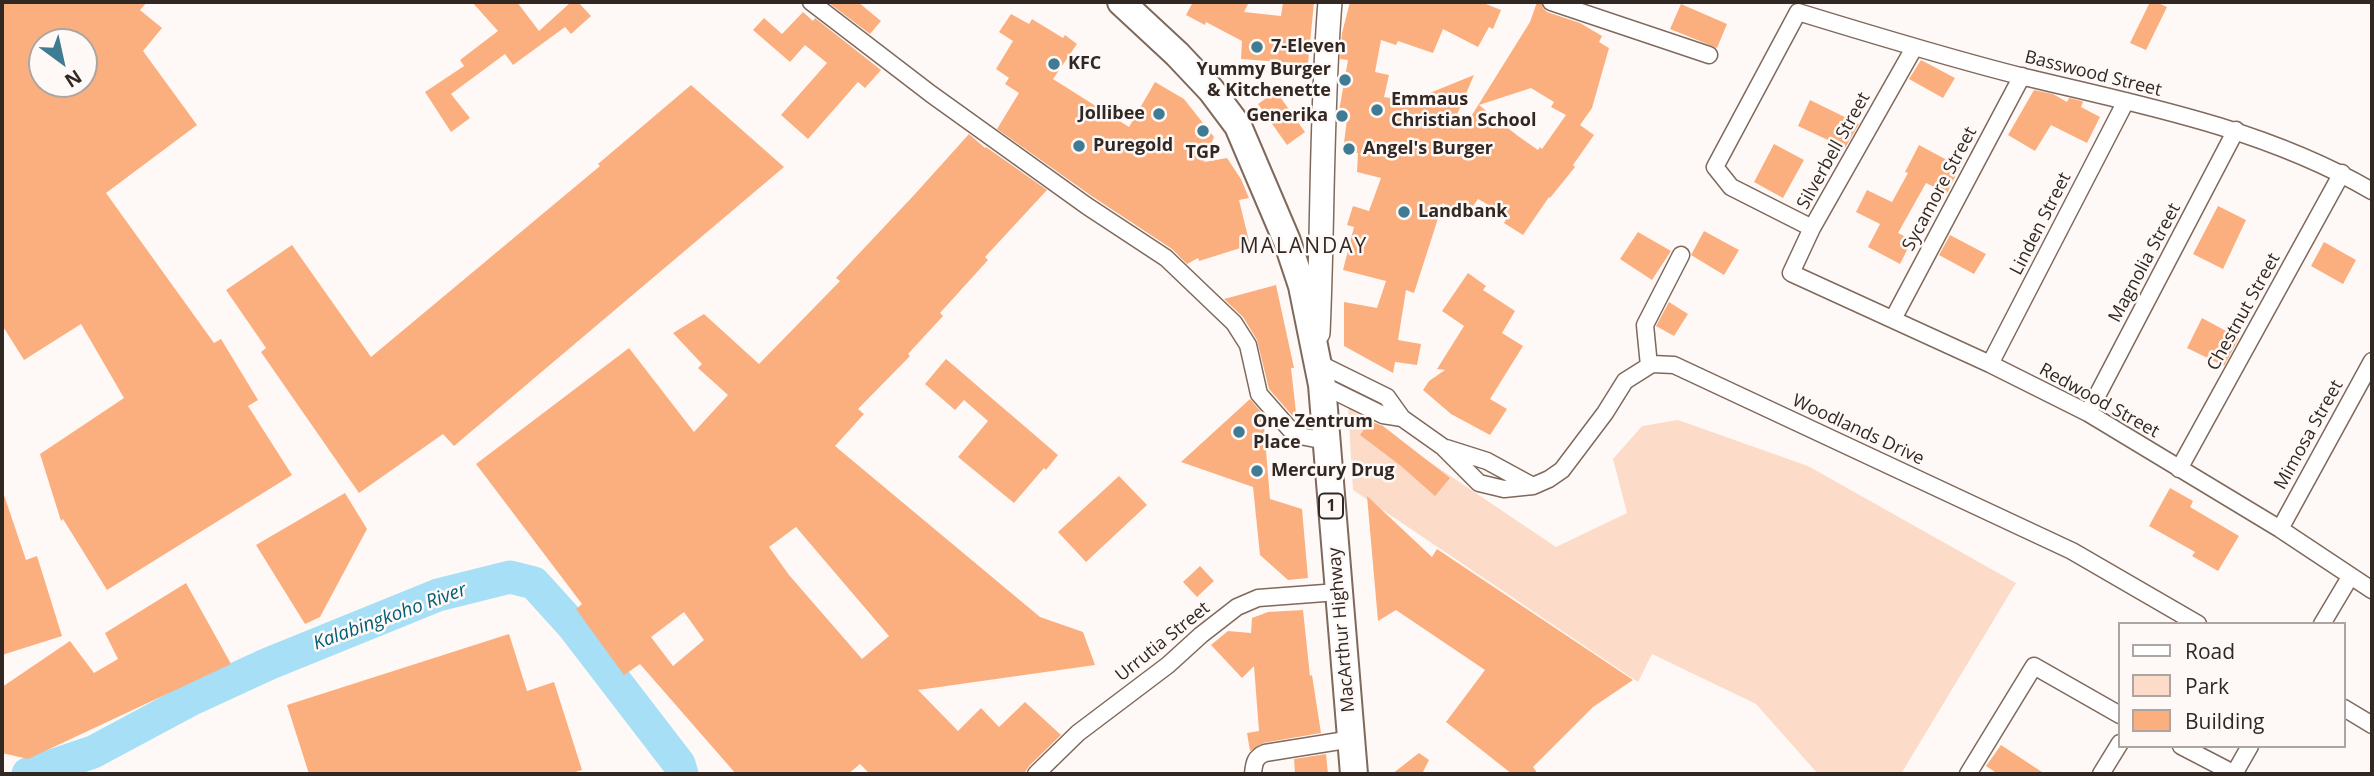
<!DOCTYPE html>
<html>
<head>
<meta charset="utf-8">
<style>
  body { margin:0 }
  #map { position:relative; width:2374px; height:776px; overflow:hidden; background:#fef9f6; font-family:"Open Sans",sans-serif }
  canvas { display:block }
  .frame { position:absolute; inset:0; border:4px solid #322823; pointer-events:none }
  .legend { position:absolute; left:2118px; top:622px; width:228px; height:126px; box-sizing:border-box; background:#fef9f6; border:2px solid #aca5a2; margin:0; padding:9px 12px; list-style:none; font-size:21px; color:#322823 }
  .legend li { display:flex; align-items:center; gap:14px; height:35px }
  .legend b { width:35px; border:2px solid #aca5a2 }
  .north { position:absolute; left:28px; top:28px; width:70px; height:70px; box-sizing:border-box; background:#fef9f6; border:2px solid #aca5a2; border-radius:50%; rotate:147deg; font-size:19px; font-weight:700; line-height:28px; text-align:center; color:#322823 }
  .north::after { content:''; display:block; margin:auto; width:24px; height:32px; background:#3f7c93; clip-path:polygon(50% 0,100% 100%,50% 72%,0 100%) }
</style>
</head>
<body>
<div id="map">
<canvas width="2374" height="776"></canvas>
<div class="frame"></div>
<ul class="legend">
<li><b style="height:9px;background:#fff"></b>Road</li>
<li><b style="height:19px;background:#fcdcc9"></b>Park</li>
<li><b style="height:19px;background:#fbaf7f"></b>Building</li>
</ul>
<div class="north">N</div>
</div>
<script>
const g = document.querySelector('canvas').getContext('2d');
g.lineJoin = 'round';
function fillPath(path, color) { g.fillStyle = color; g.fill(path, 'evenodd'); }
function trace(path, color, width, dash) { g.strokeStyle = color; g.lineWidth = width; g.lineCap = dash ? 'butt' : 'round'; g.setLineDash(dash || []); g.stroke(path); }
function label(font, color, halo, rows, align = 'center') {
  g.font = font + ' "Open Sans",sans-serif'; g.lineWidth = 5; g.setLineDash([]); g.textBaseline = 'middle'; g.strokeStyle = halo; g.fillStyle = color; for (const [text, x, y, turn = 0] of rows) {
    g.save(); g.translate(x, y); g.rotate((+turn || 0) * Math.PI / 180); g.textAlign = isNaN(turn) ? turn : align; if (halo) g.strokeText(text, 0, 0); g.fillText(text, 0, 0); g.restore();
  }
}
const green = new Path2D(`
  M1348 407 1556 547 1627 513 1613 459 1642 426 1678 420 1808 466 2016 583 1901 774H1818L1756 704 1652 654 1638 682 1353 490Z`);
const river = new Path2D(`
  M28 774 93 752 192 699 268 664 438 595 510 577 534 583 573 626 679 764 682 774`);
const building = new Path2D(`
  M2 2H147L140 10 162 28 143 51 197 125 106 193 214 343 221 339 258 400 248 406 292 475 107 590 63 519 61 521 40 454 124 398 81 324 24 360 2 325ZM42 42H84V84H42Z
  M472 2H517L539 31 571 2H578L591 16 571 34 565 27 513 65 505 54 451 94 470 118 451 132 425 92 464 66 460 60 498 31Z
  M858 2 881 21 870 34 829 3Z
  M1193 2H1249L1244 12 1281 16 1283 2H1314L1308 64 1241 59 1242 41 1206 22 1205 25 1186 15Z
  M1350 2H1481L1501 10 1493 29 1489 27 1478 47 1443 29 1433 53 1398 41 1396 45 1381 40 1375 72 1389 75 1384 97 1410 101 1474 75 1456 117 1467 123 1530 22 1537 2H1541L1543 8 1547 12 1580 23 1602 36 1599 42 1609 48 1592 108 1580 125 1594 135 1573 165 1575 167 1550 198 1549 197 1523 235 1504 223 1508 216 1478 199 1464 219 1443 203 1414 293 1406 290 1398 340 1421 344 1417 365 1395 362 1393 373 1344 346V302L1377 308 1386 281 1343 270 1354 227 1347 225 1353 206 1369 211 1381 178 1357 172 1358 153 1343 151 1347 119 1338 117 1348 60 1340 59 1341 44 1342 33ZM1531 88 1554 102 1551 107 1566 115 1542 149 1540 147 1538 150 1518 136 1479 105Z
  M2150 2H2156L2167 7 2146 50 2130 43Z
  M1681 4 1727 24 1717 48 1670 29Z
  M803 12 813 21 815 18 881 70 865 88 858 82 808 139 781 115 827 63 805 45 790 62 753 30 764 18 782 34Z
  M1011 14 1029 24 1032 19 1063 38 1065 35 1077 44 1053 79 1129 127 1155 82 1184 99 1214 137 1204 162 1227 158 1241 179 1249 198 1239 200 1250 245 1199 261 1198 258 1187 264 1172 249 1093 197 997 129 1019 93 1005 84 1009 78 996 69 1013 41 999 32Z
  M1921 60 1955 78 1943 98 1909 79Z
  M691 85 784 167 454 446 443 434 359 493 261 352 266 348 226 290 292 245 371 357 600 166 598 164Z
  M2034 90 2053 94 2067 102 2069 98 2082 101 2083 102 2081 107 2100 117 2087 143 2051 125 2035 151 2008 135Z
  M1276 91 1305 132 1287 145 1258 104Z
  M1810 100 1859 124 1845 148 1798 126Z
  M969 134 985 148 986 147 1047 190 985 257 988 260 940 313 943 316 908 354 910 356 858 409 864 414 835 446 1040 617 1083 632 1095 665 918 690 958 731 981 708 999 727 1025 702 1061 735 1029 766 1024 774H870L860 764 848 774H736L640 664 624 675 576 609 582 604 476 464 629 348 694 432 728 395 698 368 702 364 673 333 704 314 759 364 840 281 836 278 915 194ZM796 527 889 636 862 659 789 575 769 547ZM684 612 704 640 673 666 651 637Z
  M1774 144 1804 160 1783 198 1754 182Z
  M1919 145 1960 167 1947 193 1926 183 1898 233 1912 240 1900 264 1868 247 1880 224 1856 212 1867 190 1892 202 1908 173 1905 172Z
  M2218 206 2246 220 2223 269 2193 254Z
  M1704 231 1739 250 1724 275 1691 255Z
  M1638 232 1671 251 1652 280 1620 259Z
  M1950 235 1986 254 1974 274 1939 255Z
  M2324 242 2356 260 2343 284 2311 266Z
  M1468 273 1486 286 1483 290 1515 311 1502 333 1523 346 1490 399 1507 409 1490 435 1451 414 1423 390 1429 381 1445 370 1437 369 1464 326 1442 311Z
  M1276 285 1294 368H1291L1297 421 1269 389 1257 340 1243 317 1224 299Z
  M1669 302 1688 314 1674 336 1656 326Z
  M2202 318 2239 338 2224 366 2187 348Z
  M946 359 1058 455 1046 470 1044 468 1014 503 958 457 988 421 964 400 955 410 925 384Z
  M1250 399 1263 414 1270 499 1302 509 1308 578 1288 580 1260 555 1253 487 1181 462Z
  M1370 421 1383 426 1450 478 1435 496 1401 466 1360 435Z
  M1119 476 1147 505 1086 562 1058 532Z
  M2170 488 2193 501 2190 507 2239 536 2218 571 2192 556 2195 552 2149 526Z
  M345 493 367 529 320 617 305 624 256 545Z
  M2 495H4L26 560 37 556 62 636 2 655Z
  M1367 496 1432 557 1437 549 1633 680 1593 707 1533 767 1538 774H1512L1446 722 1485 670 1396 610 1378 621Z
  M1200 566 1214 581 1197 597 1183 582Z
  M186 583 231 664 28 759 2 753V687L70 641 94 673 118 659 105 633Z
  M1303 610 1310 676 1312 675 1321 733 1263 743 1250 751 1247 733 1259 731 1254 666 1242 678 1211 645 1228 631 1251 633 1252 618 1268 612Z
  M509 634 527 691 554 682 582 770 568 774H309L287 705Z
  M2001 745 2045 774H1998L1986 766Z
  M1419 753 1429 760 1422 774H1392Z
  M1326 754 1328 774H1295L1294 759Z`);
const minor = new Path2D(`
  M811 2 931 94 1087 206 1166 258 1234 323 1248 345 1259 394 1295 435 1326 441
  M1551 2 1709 55
  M1914 48 1812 228 1791 273 1990 364 2088 413 2280 529 2372 590
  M1812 228 1731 187 1715 167 1798 12C1873 35 1948 58 2024 77 2143 105 2265 129 2372 191
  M1893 319 2022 76
  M1318 363 1387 397 1402 418 1443 447 1479 483 1504 489 1533 486 1549 479 1562 470 1605 413 1625 381 1652 364 1674 365 2072 551 2198 624
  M1990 364 2126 101
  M1649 366 1645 325 1681 255
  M1322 385 1383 415 1402 418
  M2088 413 2236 130
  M1446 448 1487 461 1533 486
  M2179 469 2342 173
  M2280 529 2372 361
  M2322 624 2350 577
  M2344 708 2372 725
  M2181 746 2235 774
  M1036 774 1078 733 1168 665 1201 635 1237 607 1258 598 1338 592
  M1253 774C1254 763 1255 757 1265 753L1352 739
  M1968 774 2034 666 2120 715
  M2101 774 2120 743
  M2234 774 2250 746`);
const secondary = new Path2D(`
  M1318 333C1323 223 1321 112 1330 2`);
const trunk = new Path2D(`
  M1121 2 1177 54 1211 90 1238 126 1287 241 1302 286 1322 385 1354 774`);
const markers = [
  [1257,47,7,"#3f7c93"],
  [1054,64,7,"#3f7c93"],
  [1345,80,7,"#3f7c93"],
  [1377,110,7,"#3f7c93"],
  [1159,114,7,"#3f7c93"],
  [1342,116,7,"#3f7c93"],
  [1203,131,7,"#3f7c93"],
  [1079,146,7,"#3f7c93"],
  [1349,149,7,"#3f7c93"],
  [1404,212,7,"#3f7c93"],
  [1239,432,7,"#3f7c93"],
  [1257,471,7,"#3f7c93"]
];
const shields = [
  [1331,506,24]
];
const shieldNames = [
  ["1",1331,506]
];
const poiNames = [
  ["7-Eleven",1271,47],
  ["KFC",1068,64],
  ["Yummy Burger",1331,70,"right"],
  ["& Kitchenette",1331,91,"right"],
  ["Emmaus",1391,100],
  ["Christian School",1391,121],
  ["Jollibee",1145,114,"right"],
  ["Generika",1328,116,"right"],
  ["Puregold",1093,146],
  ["Angel's Burger",1363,149],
  ["TGP",1203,153,"center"],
  ["Landbank",1418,212],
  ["One Zentrum",1253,422],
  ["Place",1253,443],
  ["Mercury Drug",1271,471]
];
const streetNames = [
  ["Basswood Street",2093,74,14],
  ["Silverbell Street",1834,151,-61],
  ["Sycamore Street",1940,189,-62],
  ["Linden Street",2041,224,-63],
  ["Magnolia Street",2145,263,-62],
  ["Chestnut Street",2244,312,-61],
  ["Redwood Street",2099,401,29],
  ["Woodlands Drive",1858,430,25],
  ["Mimosa Street",2309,435,-61],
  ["MacArthur Highway",1342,630,-95],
  ["Urrutia Street",1163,642,-39]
];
const waterNames = [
  ["Kalabingkoho River",390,617,-20]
];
const quarterNames = [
  ["MALANDAY",1304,247]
];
fillPath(green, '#fcdcc9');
trace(river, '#a6dff6', 33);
fillPath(building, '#fbaf7f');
trace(minor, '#7f695c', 19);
trace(secondary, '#7f695c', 26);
trace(trunk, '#7f695c', 30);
trace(minor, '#fff', 16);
trace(secondary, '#fff', 23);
trace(trunk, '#fff', 26);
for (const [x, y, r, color] of markers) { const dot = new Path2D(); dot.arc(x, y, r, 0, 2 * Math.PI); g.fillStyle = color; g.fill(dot); trace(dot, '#fef9f6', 2.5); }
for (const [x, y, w] of shields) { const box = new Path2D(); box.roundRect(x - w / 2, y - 12.5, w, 25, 5); g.fillStyle = '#fef9f6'; g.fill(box); trace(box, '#322823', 2); }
label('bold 16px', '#322823', null, shieldNames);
label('bold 18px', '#322823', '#fef9f6', poiNames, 'left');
label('18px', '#322823', '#fef9f6', streetNames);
label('italic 19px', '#025e77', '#fef9f6', waterNames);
g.letterSpacing = '2px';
label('21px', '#322823', '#fef9f6', quarterNames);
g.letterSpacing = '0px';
</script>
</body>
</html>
